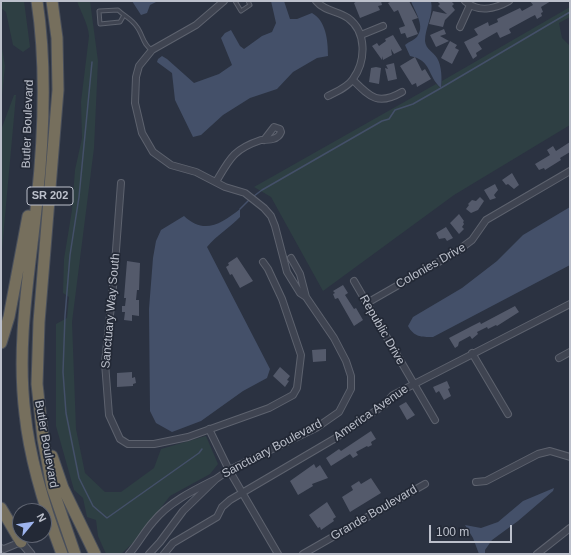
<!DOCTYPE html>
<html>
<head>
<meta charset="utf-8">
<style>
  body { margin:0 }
  #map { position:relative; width:571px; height:555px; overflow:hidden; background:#2b3241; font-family:Helvetica,sans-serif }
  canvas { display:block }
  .frame { position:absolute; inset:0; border:2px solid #bcc0cb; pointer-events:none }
  .north { position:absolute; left:12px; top:503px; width:40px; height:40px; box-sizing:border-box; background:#232936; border:1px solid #606572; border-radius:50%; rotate:61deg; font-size:11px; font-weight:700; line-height:16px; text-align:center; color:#bcc0cb }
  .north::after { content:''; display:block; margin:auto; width:14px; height:18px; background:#9eb4ed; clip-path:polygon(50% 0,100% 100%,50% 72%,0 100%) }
  .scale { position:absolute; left:429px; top:525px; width:83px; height:18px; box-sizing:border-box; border:2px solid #bcc0cb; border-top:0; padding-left:5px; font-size:12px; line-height:14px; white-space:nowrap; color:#bcc0cb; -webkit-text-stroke:3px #232936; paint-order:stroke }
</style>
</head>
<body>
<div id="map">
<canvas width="571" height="555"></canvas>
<div class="frame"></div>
<div class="north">N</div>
<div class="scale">100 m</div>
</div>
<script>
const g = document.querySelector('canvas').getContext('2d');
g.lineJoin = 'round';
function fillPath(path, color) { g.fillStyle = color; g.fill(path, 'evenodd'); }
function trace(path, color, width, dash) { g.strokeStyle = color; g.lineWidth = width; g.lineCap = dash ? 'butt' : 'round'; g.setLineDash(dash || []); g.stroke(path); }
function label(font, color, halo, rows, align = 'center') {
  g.font = font + ' Helvetica,sans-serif'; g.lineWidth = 3.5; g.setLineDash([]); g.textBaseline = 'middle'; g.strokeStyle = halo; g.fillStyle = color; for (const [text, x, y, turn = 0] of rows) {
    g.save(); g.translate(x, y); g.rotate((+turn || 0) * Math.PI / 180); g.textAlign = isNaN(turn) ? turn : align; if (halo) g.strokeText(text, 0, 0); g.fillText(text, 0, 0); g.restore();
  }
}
const green = new Path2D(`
  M1 1H24L30 47 23 52 13 45 6 12 1 8Z
  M77 1H90L98 61 94 148 72 322 76 429 85 473 105 492H121L154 468 161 449 206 436 218 464 210 474 170 496 134 542 121 554H106L98 536 96 520 87 517 83 498 74 490 56 426V324L67 318 69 297 63 293 64 259 72 210 75 170 82 138 81 102 89 36C88 23 81 13 77 1Z
  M570 7V17L559 23 562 38 570 46V125L454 195 323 291 271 197 254 187 436 84 441 88 442 81Z
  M1 42 5 66 1 105Z
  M14 95H16L1 260V130Z`);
const water = new Path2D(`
  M132 1H158L150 5 147 13 141 15Z
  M271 1H284L290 19H297L312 13C326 21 328 40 328 56L317 58 293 72 277 89 250 98 223 115 201 135 193 137 175 100 172 73 157 62 158 59 162 56 167 59 194 83 219 74 232 65 221 38 225 33 231 30 240 46 244 49 262 36 272 32 276 23Z
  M411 1H431C434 14 425 28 425 41 426 50 433 51 437 58 442 66 442 80 441 88 427 76 432 60 410 56L405 45C409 41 416 40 418 35 425 25 414 10 411 1Z
  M570 207V265L433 337C421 337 414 337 408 326L413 317 462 288 497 261 523 235Z
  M240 209V217C229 228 217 235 207 247L270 369 267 378 243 391 201 421 172 432 156 423 150 411 149 309 153 258 156 241 161 230 184 216C204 235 221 224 240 209Z
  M554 488 553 491 518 521 492 540 485 550V554H479L473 538 465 525 481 528 498 522 523 501Z`);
const stream = new Path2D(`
  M92 62 79 197 70 255 65 316 63 372 66 413 79 478 93 506 107 518 199 453 202 449
  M254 196 262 190 382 121 389 119 395 110 413 104 441 88 570 12
  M240 209 249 200`);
const building = new Path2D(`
  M357 1H381L382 5 378 6 380 10 360 18 354 3Z
  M392 1H409L418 18 412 20 418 34 407 38 405 33 401 34 399 28 405 26 398 10 394 12 388 3Z
  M437 1H451L454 4 452 6 455 10 445 20 443 27 429 24 433 11 447 14 438 6 440 4Z
  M530 1H551L541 7 543 12 541 13 542 16 537 19 535 15 531 17 509 29 511 33 500 38 497 32 478 43 482 49 476 53 477 56 473 59 464 42 478 35 474 29 488 22 489 26 498 22 497 19 520 8 522 11 533 5Z
  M444 29 446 34 440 36 449 41 436 47 430 35Z
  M393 35 402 50 394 54 391 49 392 55 383 60V56L382 60 372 46 377 43 379 46 386 41 385 39Z
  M450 41 457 45 455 48 459 50 452 64 441 58Z
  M415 57 422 71 425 69 431 79 417 87 416 83 412 85 400 66Z
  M394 63 397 79 388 81 385 68 388 69 386 65Z
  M376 67 381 68 379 84 369 82 371 68Z
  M570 142V152L560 158 561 160 545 170 544 168 539 170 535 164 550 155 547 150 553 146 556 151Z
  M512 173 519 185 514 189 508 184 506 185 502 180Z
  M495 184 498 190 494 195 496 198 490 200 484 190Z
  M480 197 484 201 478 210 471 213 466 209 469 205 468 204 472 200 476 201Z
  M459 214 464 221 463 222 464 224 462 227 464 229 459 234 450 223Z
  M446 227 453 238 447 241 445 238 439 239 436 233Z
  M237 257 253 281 240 288 232 274 230 275 226 267 229 265 228 263Z
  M127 261 140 263 139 290H137L136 300H139V316L132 315V321L124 320 125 312H122V306H125L126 298H124Z
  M343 285 348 293 345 295 354 309 356 308 363 320 354 326 338 298 335 299 333 294 335 293 333 291Z
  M515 306 519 312 497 326 496 325 488 329 487 327 477 332 478 334 472 339 470 336 459 342 458 346 455 348 449 338 472 326 480 322 481 324Z
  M326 349V361L313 362 312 350Z
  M280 367 290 376 287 380 289 381 285 387 273 376Z
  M132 372V378L135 377 136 383 133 384V386L117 387V373Z
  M447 381 450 388 448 389 451 396 444 400 439 391 436 393 433 387Z
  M406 402 415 415 407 420 399 406Z
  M371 431 376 439 371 442 372 445 368 447 367 446 356 452 358 455 353 458 350 454 331 466 326 458 339 449 341 451Z
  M314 464 316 468 320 465 328 478 312 484 313 486 298 495 290 481Z
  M371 478 381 493 350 512 342 497 353 490 351 486 359 481 361 484Z
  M327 502 336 517 333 519 334 521 321 530 320 527 318 528 309 515Z`);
const service = new Path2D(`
  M235 1 241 11 250 5 248 1
  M124 15 120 22 100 24 99 11 118 10C124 16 132 19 137 27 143 35 143 45 152 50`);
const minor = new Path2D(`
  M316 1C324 11 338 11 348 18 367 32 366 61 353 79 348 87 336 92 328 96
  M465 1C478 13 495 9 509 1
  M460 27 470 5
  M361 35 383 26
  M353 80C370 97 378 106 402 92
  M216 182C230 158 234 149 261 140 269 140 278 140 281 132L280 129 274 127 264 140
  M121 183 114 277 105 363 109 415 120 439 128 444H154L188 437 269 408 293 395 297 388 301 355 282 299 268 269 263 262
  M291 258 300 274 306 297
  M354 281 435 420
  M367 303 456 252 472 240 486 220 570 171
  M472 353 508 414
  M559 358 570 352
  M209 429 229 470 278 554
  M216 479 229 470 316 428 339 412 351 389V376L346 361 334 338 306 297 300 293 287 272 275 226 271 216 264 208 245 193 225 187 196 172 171 165 153 152 142 133 135 103 136 77 139 66 152 50 196 25 224 1
  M476 482 486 481 538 454 550 451 570 457
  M1 548 4 549 21 542
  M129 554C138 544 144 532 153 522 169 502 194 490 216 479L183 511 160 542 149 554
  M164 554 173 543 217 517 222 507 230 500 334 439 384 405 393 395 570 304
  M303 554 425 484
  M537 554 570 528`);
const tertiary = new Path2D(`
  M21 542 31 554`);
const motorway = new Path2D(`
  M37 1C47 67 44 134 37 200 30 271 16 342 25 414 30 462 45 509 62 554
  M52 1 57 38 58 90 39 322 37 384 43 439 52 487 75 554
  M1 343 9 317 28 216
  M52 456 63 488 95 554
  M1 508 21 542`);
const shields = [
  [50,196,46]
];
const shieldNames = [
  ["SR 202",50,196]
];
const streetNames = [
  ["Butler Boulevard",28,124,-88],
  ["Colonies Drive",431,266,-30],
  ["Sanctuary Way South",111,311,-85],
  ["Republic Drive",382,330,60],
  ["America Avenue",371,413,-35],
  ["Butler Boulevard",46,444,80],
  ["Sanctuary Boulevard",272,449,-28],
  ["Grande Boulevard",374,513,-30]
];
fillPath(green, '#2e3f43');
fillPath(water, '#445069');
trace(stream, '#445069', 1.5);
fillPath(building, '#545a6b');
trace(service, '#5d626e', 5);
trace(minor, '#5d626e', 8);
trace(tertiary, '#5d626e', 9);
trace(motorway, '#494f5b', 13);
trace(service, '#3f4451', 3);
trace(minor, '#3f4451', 6);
trace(tertiary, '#3f4451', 7);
trace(motorway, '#766f5d', 11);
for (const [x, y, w] of shields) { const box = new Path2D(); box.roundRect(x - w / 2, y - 9, w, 18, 3); g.fillStyle = '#232936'; g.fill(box); trace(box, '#bcc0cb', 1); }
label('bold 11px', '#bcc0cb', null, shieldNames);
label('12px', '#bcc0cb', '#232936', streetNames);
</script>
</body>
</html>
